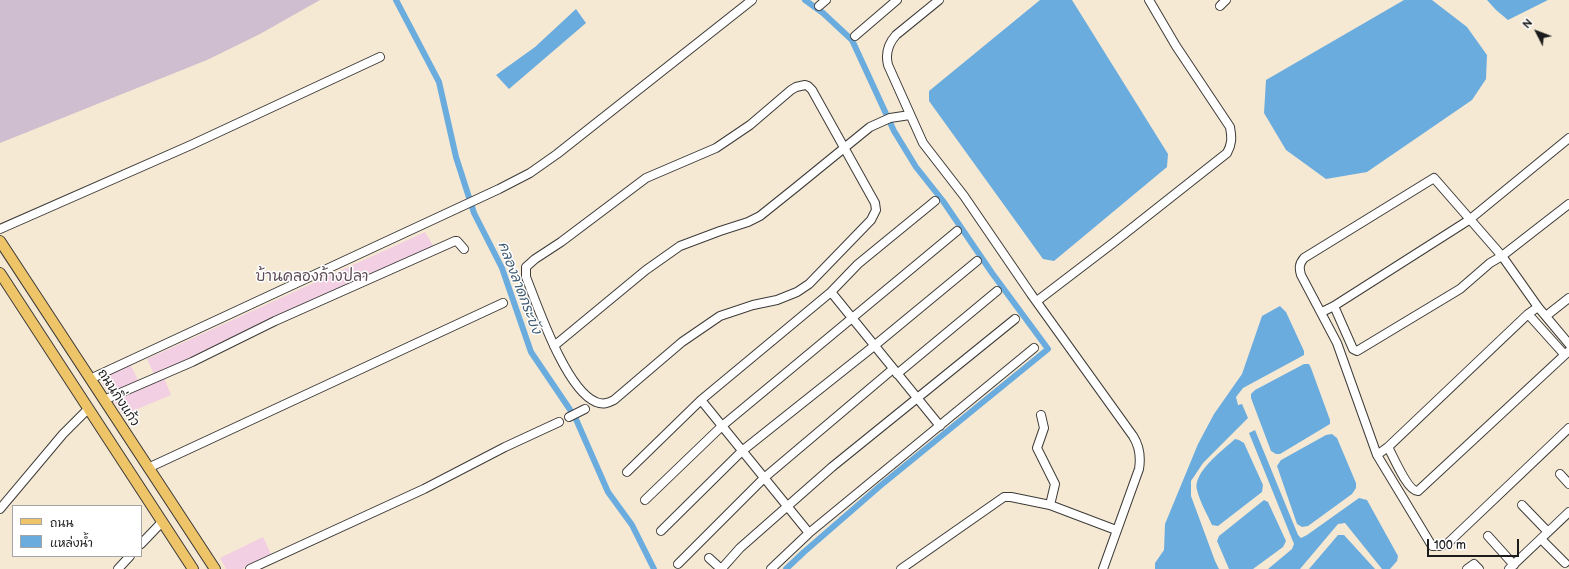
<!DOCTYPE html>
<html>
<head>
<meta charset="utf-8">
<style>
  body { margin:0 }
  #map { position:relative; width:1569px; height:569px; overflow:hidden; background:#f6e9d4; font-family:"Balsamiq Sans","Playpen Sans Thai",sans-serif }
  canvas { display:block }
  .legend { position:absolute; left:12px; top:505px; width:130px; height:52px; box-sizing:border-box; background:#fff; border:1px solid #a4a4a4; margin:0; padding:5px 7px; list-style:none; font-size:12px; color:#1c1c1c }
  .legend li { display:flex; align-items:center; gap:8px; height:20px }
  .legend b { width:20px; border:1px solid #a4a4a4 }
  .north { position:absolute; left:1517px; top:12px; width:40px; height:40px; -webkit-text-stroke:3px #fff; paint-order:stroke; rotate:312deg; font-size:11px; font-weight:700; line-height:16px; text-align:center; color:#1c1c1c }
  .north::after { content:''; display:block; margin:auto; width:14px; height:18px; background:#1c1c1c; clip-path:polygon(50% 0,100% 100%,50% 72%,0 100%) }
  .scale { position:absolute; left:1427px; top:539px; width:92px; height:18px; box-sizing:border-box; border:2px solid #1c1c1c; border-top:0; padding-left:5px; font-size:12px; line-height:14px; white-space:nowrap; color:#1c1c1c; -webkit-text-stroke:3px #fff; paint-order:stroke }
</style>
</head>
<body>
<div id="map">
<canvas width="1569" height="569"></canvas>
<ul class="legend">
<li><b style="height:5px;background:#eec469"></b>ถนน</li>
<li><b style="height:11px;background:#6bacde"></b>แหล่งน้ำ</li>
</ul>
<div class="north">N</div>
<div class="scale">100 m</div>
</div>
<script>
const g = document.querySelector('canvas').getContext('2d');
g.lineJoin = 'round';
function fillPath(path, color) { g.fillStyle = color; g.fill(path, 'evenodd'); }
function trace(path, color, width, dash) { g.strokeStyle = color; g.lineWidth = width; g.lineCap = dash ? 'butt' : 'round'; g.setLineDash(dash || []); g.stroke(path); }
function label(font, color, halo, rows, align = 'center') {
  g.font = font + ' "Balsamiq Sans","Playpen Sans Thai",sans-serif'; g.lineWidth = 3; g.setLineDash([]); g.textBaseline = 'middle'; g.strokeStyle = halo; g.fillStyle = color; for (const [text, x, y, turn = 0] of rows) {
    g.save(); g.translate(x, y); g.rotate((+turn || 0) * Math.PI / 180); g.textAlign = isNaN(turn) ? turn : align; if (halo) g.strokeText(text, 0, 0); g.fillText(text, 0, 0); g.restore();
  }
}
const built = new Path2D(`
  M425 232 435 249 154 374 147 359Z
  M130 364 139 382 162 373 171 395 123 415 99 378Z
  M263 537 271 554 242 569H226L220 558Z`);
const industrial = new Path2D(`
  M0 0H320L260 34 207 60 0 143Z`);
const water = new Path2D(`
  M1040 0H1072L1168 154 1167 167 1054 261 1043 259 929 101V91Z
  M1404 0H1432L1467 27 1487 55 1486 79 1472 100 1367 172 1326 179 1286 150 1264 113 1266 80Z
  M1487 0H1548L1508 20 1496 10Z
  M576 9 586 23 509 89 496 75 535 47Z
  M1280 306 1286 312 1304 351V355L1243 388 1236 397 1238 405 1242 404 1248 418 1203 463 1191 481V496L1215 561 1219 569H1155V563L1164 550 1165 524 1198 444 1214 414 1242 374 1262 316Z
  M1304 364H1309L1311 368 1330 420V424L1280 454H1276L1271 451 1251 398V394L1255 390Z
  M1255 430 1298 535 1301 538 1307 535 1359 498 1367 500 1398 556 1397 561 1390 569H1382L1345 523 1338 524 1300 569H1268L1292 549 1294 544 1249 433Z
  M1332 434 1337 438 1356 483V488L1352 494 1308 526 1302 527 1297 524 1277 466 1281 460 1326 435Z
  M1235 439 1239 440 1244 443 1263 485 1262 492 1218 526 1212 525C1207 514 1200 502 1197 490 1192 473 1223 450 1235 439Z
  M1264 500 1268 502 1286 541 1283 547 1253 569H1229L1217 541 1219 536Z
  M1338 535H1344L1375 569H1309Z`);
const canal = new Path2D(`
  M396 0 439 82 456 157 474 213 502 268 531 352 575 417 608 492 632 525 654 569
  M786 569 804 552 880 486 1048 349 992 273 943 201 916 167 894 131 852 40 823 13 805 0`);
const minor = new Path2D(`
  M939 0 896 35C888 44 885 53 888 65L923 143 964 196 1031 294 1133 436C1140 447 1141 457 1139 469L1103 569
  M819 6 826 0
  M1220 6 1226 0
  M855 36 897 0
  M805 85 808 86 812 90 875 203 876 210 871 220 809 284 797 292 777 300 753 305 720 316 682 342 614 400C608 403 603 405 596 402 566 390 538 307 526 277V267L535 259 561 242 646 178 716 148 750 125 791 90 796 87Z
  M0 229 191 145 380 57
  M831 292 940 426
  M1037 301 1113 243 1227 153C1232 144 1232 138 1230 127L1176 46 1149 0
  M1334 306 1353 349 1357 351 1460 289 1490 263 1502 256 1569 204
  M1322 312 1334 306 1469 220 1569 138
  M1528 314 1564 354
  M1546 316 1569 298
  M1569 344 1538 307 1502 256 1434 178 1304 258C1299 264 1299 268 1301 275L1337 343 1377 455 1432 546H1441L1448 543 1569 428
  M554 346 646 270 680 246 720 231 748 222 760 216 795 188 870 127 890 118 910 115
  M897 374 997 291
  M90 379 499 189 530 173 557 154 752 0
  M104 400 192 362 275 321 455 241H457L464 249
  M701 400 809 533
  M1041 415 1044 428 1037 448 1055 484 1050 505
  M569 417 585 409
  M1388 447C1393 456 1408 492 1418 491L1569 351
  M1377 455 1388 447 1528 314 1538 307
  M148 468 503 303
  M627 472 701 400 831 292 858 264 935 201
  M1560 474 1569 484
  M645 500 722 426 957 231
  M1522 505 1548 532
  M0 509 63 434 88 409
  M661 531 742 451 874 346 977 261
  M1488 536 1514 565
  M1541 539 1565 563
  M141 544 162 522
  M709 558 721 569
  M678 564 764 478 893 369
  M724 566 740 548 832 467 1015 319
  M118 569 130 556
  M250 569 424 489 505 447 559 422
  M771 569 809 533 1034 348
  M901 569 1004 497H1011L1050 505 1116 530
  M1467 569 1474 564 1479 569
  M1509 569 1569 512`);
const major = new Path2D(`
  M0 241 215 569
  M0 273 193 569`);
const streetNames = [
  ["ถนนกิ่งแก้ว",118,398,57]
];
const waterNames = [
  ["คลองลาดกระบัง",519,288,69]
];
const quarterNames = [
  ["บ้านคลองก้างปลา",312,277]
];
fillPath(built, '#f2cfe2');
fillPath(industrial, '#cfbdd0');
fillPath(water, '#6bacde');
trace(canal, '#6bacde', 6);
trace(minor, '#3d3b38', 10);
trace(major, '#3d3b38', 12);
trace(minor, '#fff', 8);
trace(major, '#eec469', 10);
label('13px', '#1c1c1c', '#fff', streetNames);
label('italic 14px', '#405d73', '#fff', waterNames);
label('15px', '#5e4c56', '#fff', quarterNames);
</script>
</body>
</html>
